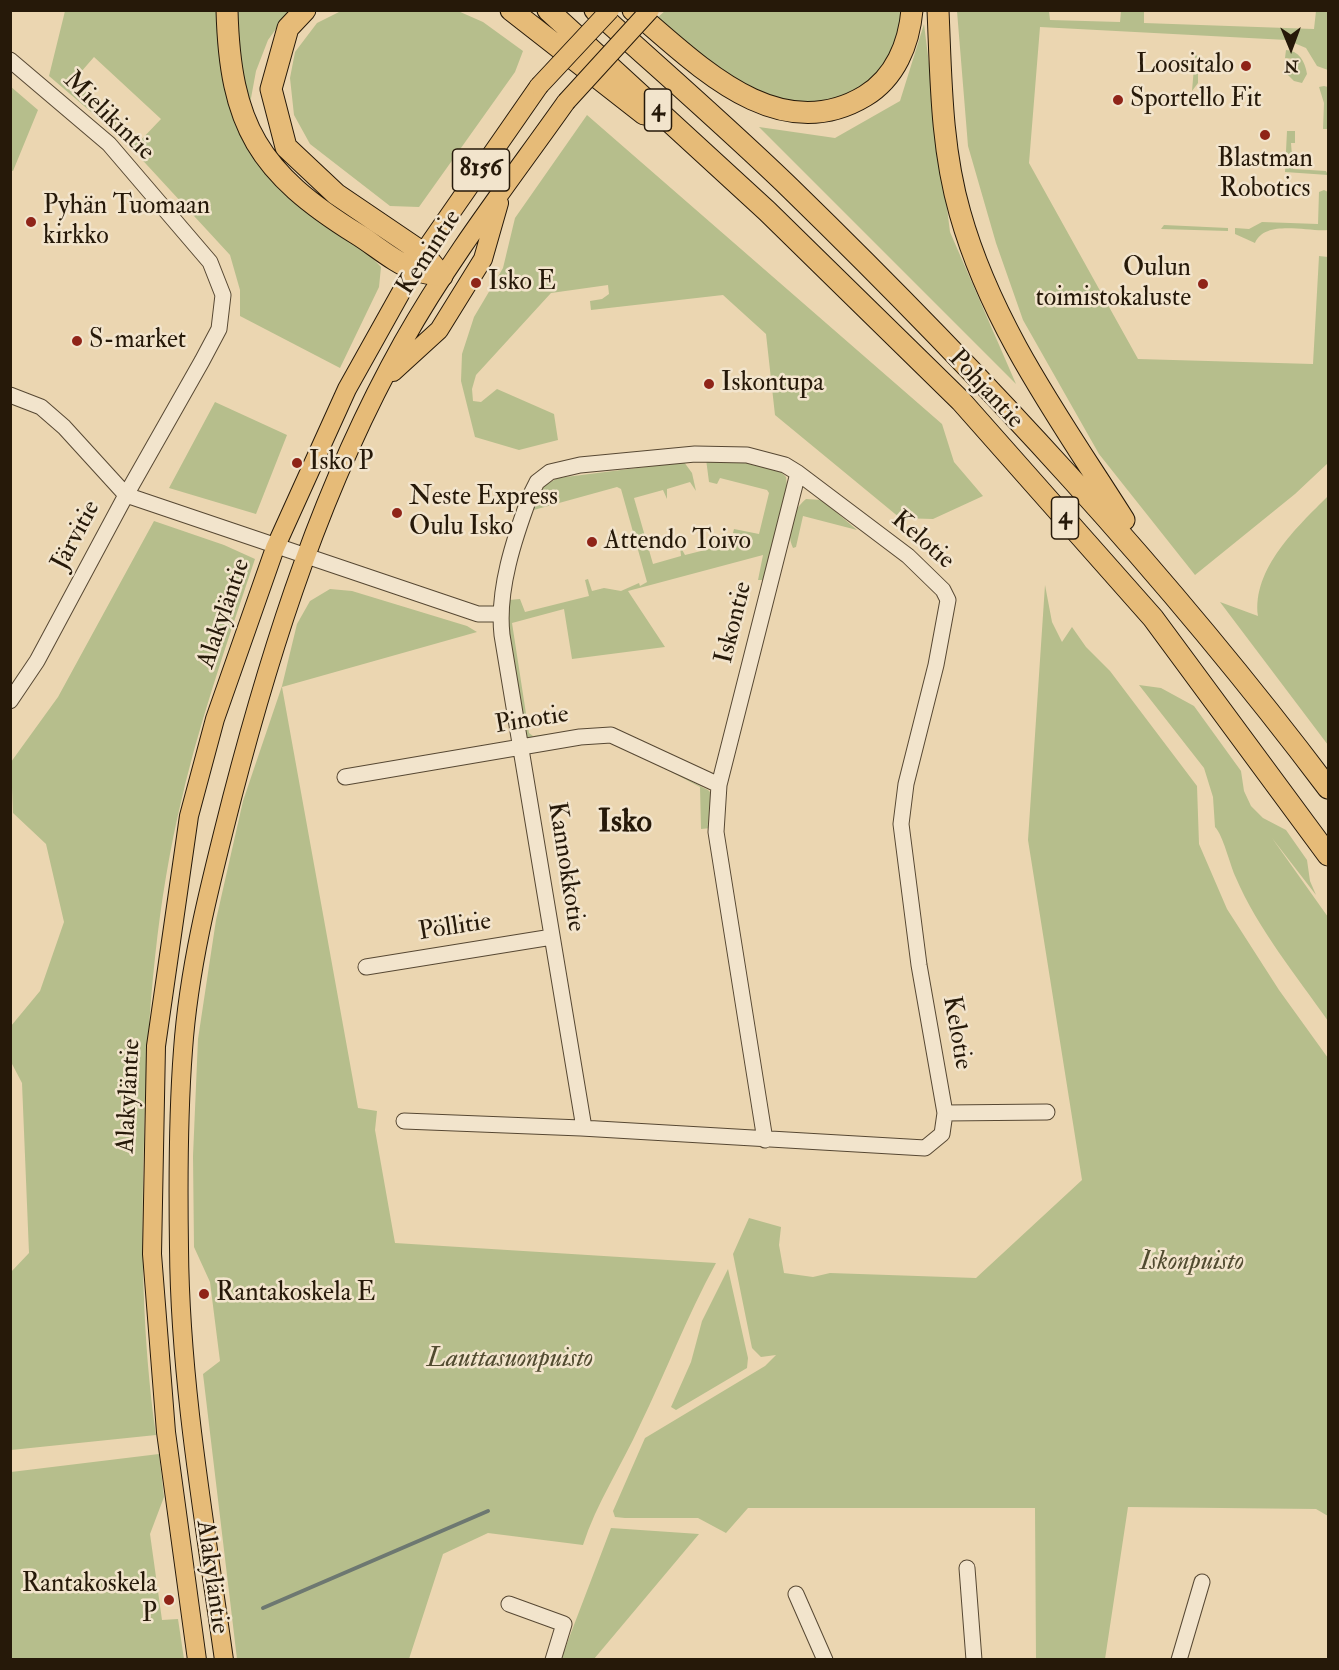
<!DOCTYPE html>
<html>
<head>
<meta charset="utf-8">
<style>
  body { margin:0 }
  #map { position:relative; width:1339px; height:1670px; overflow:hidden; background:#ebd6b1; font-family:"IM FELL Double Pica",serif }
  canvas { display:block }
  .frame { position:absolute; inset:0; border:12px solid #261909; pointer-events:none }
  .north { position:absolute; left:1261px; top:18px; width:60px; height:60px; -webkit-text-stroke:4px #f2e4cc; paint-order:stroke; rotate:179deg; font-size:16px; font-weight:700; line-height:24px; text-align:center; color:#261909 }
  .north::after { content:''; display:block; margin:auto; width:21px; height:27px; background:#261909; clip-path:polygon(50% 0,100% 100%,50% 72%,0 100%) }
</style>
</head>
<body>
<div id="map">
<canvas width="1339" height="1670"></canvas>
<div class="frame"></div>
<div class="north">N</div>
</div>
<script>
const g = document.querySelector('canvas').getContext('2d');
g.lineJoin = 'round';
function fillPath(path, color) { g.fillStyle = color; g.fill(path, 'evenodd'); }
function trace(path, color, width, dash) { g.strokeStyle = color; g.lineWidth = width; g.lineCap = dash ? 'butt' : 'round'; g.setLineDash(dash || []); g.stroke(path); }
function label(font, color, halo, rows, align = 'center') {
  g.font = font + ' "IM FELL Double Pica",serif'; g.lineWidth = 5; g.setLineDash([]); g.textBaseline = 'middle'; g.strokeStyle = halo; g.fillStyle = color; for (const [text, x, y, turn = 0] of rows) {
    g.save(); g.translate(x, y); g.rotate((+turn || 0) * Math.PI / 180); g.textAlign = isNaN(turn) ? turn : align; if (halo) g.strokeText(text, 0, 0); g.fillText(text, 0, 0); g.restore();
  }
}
const green = new Path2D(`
  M666 10 904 11 903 31 872 84 830 104H792L733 82 657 18Z
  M65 11H220L232 110 381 267 379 287 340 368 240 316V290L230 255 123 139 129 132 140 141 161 119 94 57 74 80 116 119V124L111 129 49 76Z
  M236 11H289L268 40 256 71 249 109 241 91Z
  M341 11H458L483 22 523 51 515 72 419 207 390 206 310 144 294 115 290 78 295 52 317 23Z
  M957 11H1049L1050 20 1120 22 1121 11H1144V23L1314 29 1316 11H1328V70L1317 66 1306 48 1287 40 1040 27 1029 163 1138 359 1313 364 1319 256 1328 257V463L1295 494 1195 575 1099 454 1023 320 996 243 968 146Z
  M924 24 950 232 1016 384 759 127 835 138 900 101Z
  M1286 50C1299 51 1305 61 1307 74L1302 83 1294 81 1287 74 1295 73V59L1285 58Z
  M1195 55 1198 56V83L1192 91Z
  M10 86 38 110 13 171 10 170Z
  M1324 86 1328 87V129H1323L1324 103 1319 87Z
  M587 115 942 424 954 462 983 496 933 519 900 518 775 415 766 334 723 295 591 310 590 301 602 299 609 294 608 285 551 293 476 375 472 389 473 401 481 402 497 389 554 414 558 440 519 450 475 437 461 381 462 354 474 317 503 268 515 218Z
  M1287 131H1295V143H1291L1293 169 1326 171 1328 175 1285 172Z
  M1324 190 1328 192V230C1307 232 1265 219 1255 243L1235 234V228L1249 229 1262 222 1318 224 1319 192Z
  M1164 225 1228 228V231L1161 229Z
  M215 402 287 435 256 514 169 488Z
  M706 459C728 460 772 458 786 477L787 487 764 580H758L763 555 628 591 665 647 572 659 564 609 512 623 529 733 533 736 557 733 529 739 526 737 507 625 509 600 520 599 525 612 589 596 585 580 588 579 592 591 604 588 621 591 639 583 640 586 647 582 621 489 617 487 530 511 543 486 558 478 684 462 692 473 696 491 690 482 667 489V499L663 490 634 498 653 564 681 556 680 546 685 555 709 549V539L713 548 722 545 720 537 735 541 737 534 733 533 734 529 759 534 769 493 767 490 720 478 717 484 709 482Z
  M1328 496V745L1220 602 1258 616C1252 569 1297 527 1328 496Z
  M806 499 822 500 857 530 803 516 796 547 793 548C785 529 792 511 806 499Z
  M154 521 224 545 255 559C227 643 197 728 178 815 154 922 147 1031 144 1140 141 1239 142 1337 156 1435L11 1450V1272L29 1253 22 1083 11 1062V1026L40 991 64 922 46 844 13 813 11 762 58 697Z
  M1045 585 1052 622 1062 642 1072 627 1086 647 1110 671 1197 786 1199 844 1227 909 1279 990 1328 1058V1516L1316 1509 1128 1507 1105 1659H1036L1035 1508H748L726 1533 698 1518H625L615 1517 613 1511 645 1438 765 1366 776 1355 761 1357 752 1348 733 1254 749 1218 781 1227 779 1245 784 1273 813 1277 830 1273 976 1278 1082 1180 1028 840Z
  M330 589 352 591 467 626 477 632 282 687 358 1108 377 1111 375 1130 395 1243 716 1263C687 1316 666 1372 640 1425 622 1465 596 1504 583 1545L488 1533 443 1554 409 1659H237L203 1374 220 1361 210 1282 194 1247 193 1156 198 1039 216 920 243 801 282 686 297 624 310 601Z
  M1139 685 1161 688 1194 706 1241 771 1244 791 1251 806 1263 818 1286 830 1307 860 1310 881 1316 895 1272 838 1328 917V1021C1296 975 1258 929 1236 878 1230 865 1223 835 1215 827L1213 797 1204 768Z
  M614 742 708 790 712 794 711 828 701 829 700 787Z
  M728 1269 748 1358 747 1368 676 1410 671 1407 691 1362 702 1321Z
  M159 1454 164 1497 150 1534 162 1620 178 1619 184 1659H11V1472Z
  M611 1528 699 1534 594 1659H561Z`);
const stream = new Path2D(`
  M263 1608 488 1511`);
const minor = new Path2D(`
  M10 60 109 144 210 262 223 295 219 329 202 361 126 495 37 661 10 701
  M10 395 41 407 64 427 126 495 478 614H500
  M345 777 580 737 611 735 719 785
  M366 967 552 937
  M945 1113 1047 1112
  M404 1121 581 1128 925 1148 942 1134 945 1113 919 965 901 824 906 784 936 665 948 600 943 590 908 556 798 473
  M584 1128 502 635C497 590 514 539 530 496L537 482 550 472 580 465 695 454 747 455 785 465 798 473 719 785 716 832 765 1140
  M967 1568 974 1660
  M796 1594 825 1660
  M509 1604 564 1624 553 1660
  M1179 1660 1202 1582`);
const major = new Path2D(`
  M393 372 439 330 483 259 499 203
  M197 1660 166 1432 152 1254 156 1046 189 816 215 719 275 548 347 389 423 253 539 86
  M224 1660C205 1524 180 1385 179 1248 178 1182 178 1115 183 1050 189 964 211 881 232 798 273 640 323 485 403 342 450 258 510 181 566 102`);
const highway = new Path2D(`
  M227 10C230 126 259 173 357 234 375 245 395 263 415 270 423 273 433 274 442 276
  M305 10 288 28 271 89 286 147 336 194 423 253 442 276
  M511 10 644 114
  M548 10 767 211 961 401 1153 618 1328 855
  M595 10C660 69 727 127 790 188 983 376 1166 573 1328 788
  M633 10C696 63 777 149 865 96 895 78 909 44 912 10
  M938 10C941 78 941 147 960 213 992 327 1062 422 1124 520`);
const majorBridge = new Path2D(`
  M539 86 610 10
  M566 102 650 10`);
const markers = [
  [1246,66,6,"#8f2418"],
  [1118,100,6,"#8f2418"],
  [1265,135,6,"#8f2418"],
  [31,222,6,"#8f2418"],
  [476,283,6,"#8f2418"],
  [1203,284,6,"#8f2418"],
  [77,341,6,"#8f2418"],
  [709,384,6,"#8f2418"],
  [297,463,6,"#8f2418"],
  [397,513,6,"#8f2418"],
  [592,542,6,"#8f2418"],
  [204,1294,6,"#8f2418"],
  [169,1600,6,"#8f2418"]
];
const shields = [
  [658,110,27],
  [481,170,57],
  [1065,518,27]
];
const shieldNames = [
  ["4",658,110],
  ["8156",481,170],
  ["4",1065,518]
];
const poiNames = [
  ["Loositalo",1234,66,"right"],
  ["Sportello Fit",1130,100],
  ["Blastman",1265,160,"center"],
  ["Robotics",1265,190,"center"],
  ["Pyhän Tuomaan",43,207],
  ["kirkko",43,237],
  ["Oulun",1191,269,"right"],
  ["toimistokaluste",1191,299,"right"],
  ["Isko E",488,283],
  ["S-market",89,341],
  ["Iskontupa",721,384],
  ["Isko P",309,463],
  ["Neste Express",409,498],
  ["Oulu Isko",409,528],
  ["Attendo Toivo",604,542],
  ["Rantakoskela E",216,1294],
  ["Rantakoskela",157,1585,"right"],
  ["P",157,1615,"right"]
];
const streetNames = [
  ["Mielikintie",108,117,44],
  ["Kemintie",430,253,-57],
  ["Pohjantie",985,390,47],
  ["Järvitie",77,536,-62],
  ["Kelotie",922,541,41],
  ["Alakyläntie",225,614,-71],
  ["Iskontie",735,623,-76],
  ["Pinotie",532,721,-9],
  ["Kannokkotie",565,867,81],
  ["Pöllitie",455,928,-9],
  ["Kelotie",956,1033,80],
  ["Alakyläntie",130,1096,-87],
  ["Alakyläntie",211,1577,82]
];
const parkNames = [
  ["Iskonpuisto",1192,1263],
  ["Lauttasuonpuisto",510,1360]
];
const districtNames = [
  ["Isko",625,824]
];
fillPath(green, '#b6be8c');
trace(stream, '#6d7871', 4);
trace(minor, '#574833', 17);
trace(major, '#261909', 20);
trace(highway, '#261909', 23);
trace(minor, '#f2e4cc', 15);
trace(major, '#e6bb78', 18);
trace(highway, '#e6bb78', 21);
trace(majorBridge, '#261909', 20, []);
trace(majorBridge, '#e6bb78', 18);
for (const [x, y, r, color] of markers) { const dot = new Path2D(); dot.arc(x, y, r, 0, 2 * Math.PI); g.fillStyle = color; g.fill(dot); trace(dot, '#f2e4cc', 2); }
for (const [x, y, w] of shields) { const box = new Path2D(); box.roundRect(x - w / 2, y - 21, w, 42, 4.5); g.fillStyle = '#f2e4cc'; g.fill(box); trace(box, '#261909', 1.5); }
label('bold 24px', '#261909', null, shieldNames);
label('26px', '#261909', '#f2e4cc', poiNames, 'left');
label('26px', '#261909', '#f2e4cc', streetNames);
label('italic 26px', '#514b30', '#f2e4cc', parkNames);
label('bold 32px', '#261909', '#f2e4cc', districtNames);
</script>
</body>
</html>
